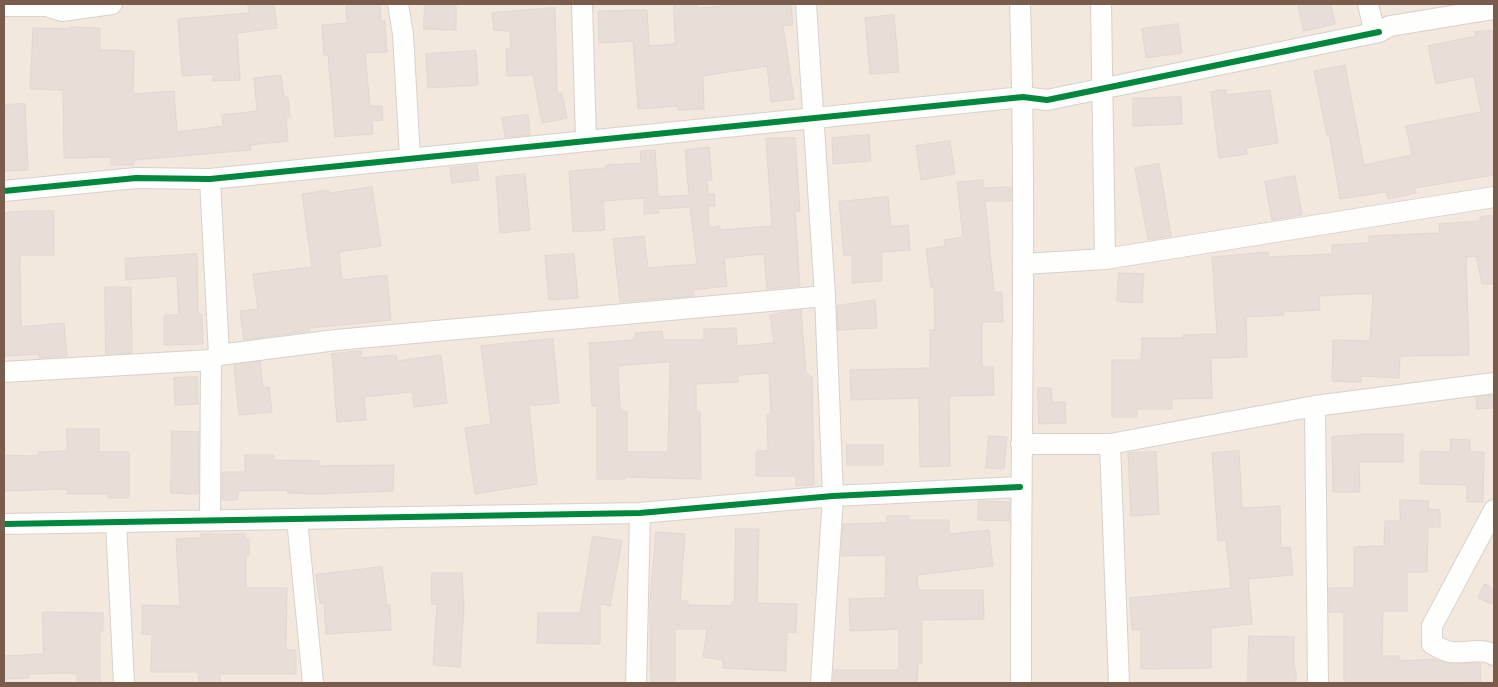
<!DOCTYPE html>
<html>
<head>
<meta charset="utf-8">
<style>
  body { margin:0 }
  #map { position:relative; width:1498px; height:687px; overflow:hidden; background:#f9f5f0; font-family:"Source Sans 3",sans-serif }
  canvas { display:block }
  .frame { position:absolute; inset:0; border:5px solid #7a5c4d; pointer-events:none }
</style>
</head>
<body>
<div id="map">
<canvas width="1498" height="687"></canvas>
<div class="frame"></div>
</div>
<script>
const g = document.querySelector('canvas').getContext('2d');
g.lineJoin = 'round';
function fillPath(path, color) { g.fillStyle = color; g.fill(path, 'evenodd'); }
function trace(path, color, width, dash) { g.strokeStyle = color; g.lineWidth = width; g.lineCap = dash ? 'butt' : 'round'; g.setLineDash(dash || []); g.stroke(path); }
const residential = new Path2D(`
  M4 4H1494V683H4Z`);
const building = new Path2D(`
  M248 4H274L277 28 237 33 240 80 213 81V74L182 76 178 19 249 13Z
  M346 4H380L381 21H385L387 52 365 53 370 106H382L383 120 372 121 373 134 335 137 328 55H324L322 25 347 23Z
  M674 4H698V8L741 4H791L793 25 783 26 794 99 771 102 767 66 703 76 704 109 678 110V106L638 109 633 41 599 43 598 11 647 10 649 46 675 44Z
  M1298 4H1331L1335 24 1304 31Z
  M425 5H456V30L424 29Z
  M555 8 557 94 562 93 567 118 542 123 533 75 507 76 506 49H511L510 31 494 30 492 13Z
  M894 15 899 72 870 74 865 18Z
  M1178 24 1182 53 1146 58 1142 29Z
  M70 27 100 28V50L134 51 133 94 174 91 177 132 223 126 222 115 257 111 254 78 281 75 284 97H288L290 117H286L288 141 250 145 251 150 134 160V165H111V157L64 158 63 90 30 89 33 28 70 29Z
  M1493 31 1494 175 1414 188 1416 193 1388 199 1386 192 1340 199 1329 134 1327 135 1314 71 1345 65 1364 165 1412 155 1406 126 1481 112 1474 76 1436 84 1428 46 1476 36 1475 32Z
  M476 51 478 85 428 88 426 54Z
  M1226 90V95L1270 90 1278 143 1246 148 1247 154 1219 158 1211 92Z
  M1181 97 1182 124 1133 126V99Z
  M25 104 28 170 4 171V105Z
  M528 115 530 135 505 137 502 118Z
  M869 135 871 161 833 164 832 138Z
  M795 138 800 211 795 212 800 286 767 289 764 254 724 258 727 286 693 290 694 296 620 302 613 239 644 236 648 268 697 264 690 207 658 209 659 213 644 214V198L603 201 605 230 573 232 569 171 606 168V165L641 163 640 151 655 150 658 197 689 195 685 150 709 147 712 180H707L708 194H714L715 206H708L709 228 720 226V230L772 226 766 139Z
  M950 141 955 174 921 180 916 146Z
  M1159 164 1171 236 1148 240 1135 168Z
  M477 165 479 180 452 183 450 168Z
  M525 174 530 230 500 233 496 177Z
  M1295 176 1302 215 1272 220 1265 182Z
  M983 180V188L1011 187V201H985L994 292H1002L1003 322H982V367H993L994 395 949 396 950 466 920 467 919 398 851 400 850 370 930 368V330H935L934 287 931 288 926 249 945 246 944 240 963 237 957 183Z
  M372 187 381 246 339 252 342 280 387 275 391 320 310 328V331L244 340 240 311 258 309 253 274 312 267 302 194 329 190V193Z
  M888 197 891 227 908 225 910 250 882 252V281L852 283V255L844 256 839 202Z
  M27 211H54V255H20L21 327 64 323 67 356 39 358V354L4 356V213Z
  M1494 216V284H1482L1476 256 1466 257 1469 355 1400 356 1399 378 1361 376V382L1332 381 1333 340 1370 341 1373 293 1319 296 1320 310 1283 312 1284 315 1246 317 1247 357 1211 358 1212 398 1172 399V409H1137V417H1112V360H1141L1142 338H1183V335L1217 334 1212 257 1268 252 1269 257 1332 254V245L1369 243V236L1440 233 1439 224 1480 221V217Z
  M197 254 198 314H202L203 344 164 345V315H179L177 276 126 280 125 259Z
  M574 254 578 298 549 300 545 256Z
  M1119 273 1144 274 1142 303 1117 301Z
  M105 287H131L132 353 106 354Z
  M875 300 877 328 838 330 837 306Z
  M801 310 806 374 812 377 814 485 796 486V476H756V451H768L767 414H771L769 373 738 375V382L696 384V411H700L701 479 626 477V479H597V406H592L589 343 635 340V333L662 331 663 340H704V329L736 328 737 346 774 343 770 315ZM670 362 668 452H627V411H620L618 366Z
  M553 339 559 403 529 406 537 484 475 494 465 428 491 424 481 346Z
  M361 351V358L396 355 397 361 441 355 447 403 414 407 412 392 364 397 366 420 337 422 332 354Z
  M260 362 263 388 269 387 272 412 239 415 234 365Z
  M197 377 198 404 175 405 174 378Z
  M1038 388H1051L1052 403 1065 402 1066 423 1039 424Z
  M1494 395V408L1477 409 1476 397Z
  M67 429H99V452H129V498H108V494H67V489L4 491V455L38 456V452L67 451Z
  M172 431 199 432 198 494 171 493Z
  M1367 434H1403V462H1359L1360 492H1333L1332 437Z
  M989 436 1007 437 1004 469 986 468Z
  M1451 439 1470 440V452H1484L1483 502H1467V485L1420 484V451L1450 452Z
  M847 445H883V465H847Z
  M1239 451 1242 508 1280 506 1281 548 1290 547 1293 575 1248 579 1252 624 1211 628V668L1141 669V629L1132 630 1130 598 1231 588 1226 540 1218 541 1212 453Z
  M1156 452 1159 514 1131 516 1128 453Z
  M245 455H274V460L319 461V466L394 465 393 491 319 494 287 493V490L238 491V500H222V472H245Z
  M1400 500 1429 501 1428 509 1440 510V527H1428L1427 572H1407V611H1383L1382 656H1399V661L1434 659 1450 664 1480 663 1481 682 1344 683V612H1329V588H1354V547L1384 546 1385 521H1400Z
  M979 501 1010 502 1009 521 978 520Z
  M887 516H909V520H949V534L989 530 993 566 917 575 918 590H983L984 619 922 620V663H918L917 683H833L834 670H899V629L850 631 849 599 885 598 886 555 841 556 843 524 887 523Z
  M736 529H759L757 603 797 604 796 633 787 632 786 671 723 668V660L703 657 707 629H675V683H651L650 601 656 532 685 534 680 601H688V605L732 606V602H734Z
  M201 534H245V539H249V555H246V588H287L286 650H296V674H220V683H199L198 672H151L152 635 142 634V605L180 606 176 539 201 538Z
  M593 536 622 541 610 606 600 604V644L537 643 538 613H580Z
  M382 567 387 605H390L391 630 326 634 324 603H320L316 575Z
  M432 573H462L464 608 460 667 433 665 437 604H432Z
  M1485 584 1494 589V605L1478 598Z
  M43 612 103 613V631H100V683H77V674L67 673 28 674 29 678 4 679V656L43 654Z
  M1249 636 1294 637V670H1296V683H1248Z`);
const street = new Path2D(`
  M398 4 403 34 410 158
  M582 4 586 139
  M806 4 825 296 833 496 821 683
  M1020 4C1027 230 1020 457 1021 683
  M1101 4 1105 259
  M1368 4 1372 21 1379 32 1390 26 1494 9
  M4 6H46L62 11 112 4
  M4 191 136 178 210 179 1023 97 1047 100 1379 32
  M1024 264 1105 259 1494 197
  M219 355 336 340 825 296
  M4 372 211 360
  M1315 406 1318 683
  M1021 444H1110L1315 406 1494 383
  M1110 444 1119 683
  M1494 510 1432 626V644C1438 647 1444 651 1451 652 1465 654 1482 647 1494 655
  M297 519 313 683
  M210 521 211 360 219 355 210 179
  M116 522 124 683
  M4 524 640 513 833 496 1020 487
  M636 683 640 513`);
const cycleway = new Path2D(`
  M4 191 136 178 210 179 1023 97 1047 100 1379 32
  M4 524 640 513 833 496 1020 487`);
fillPath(residential, '#f2e8de');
fillPath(building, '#e6ded7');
trace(building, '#e2d8d2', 1);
trace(street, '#d7d1cb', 22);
trace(street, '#fefefd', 20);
trace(cycleway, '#00873e', 6);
</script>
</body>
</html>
